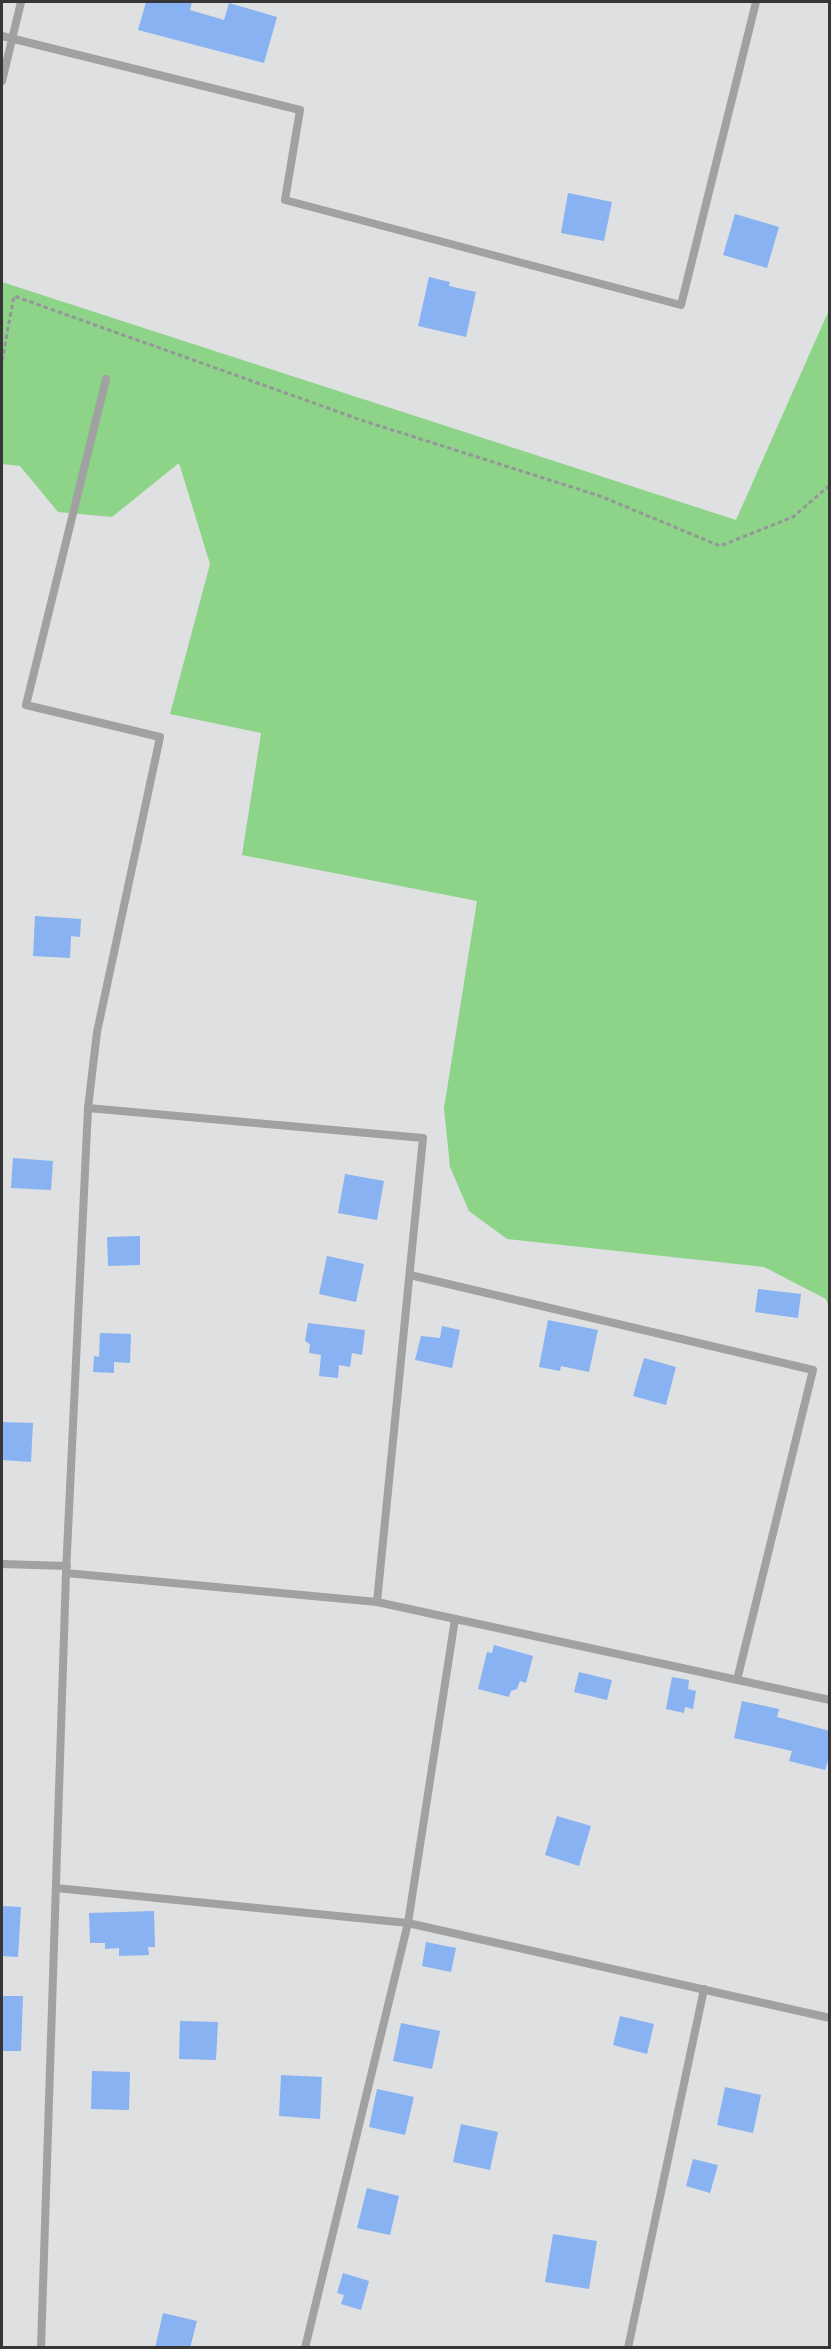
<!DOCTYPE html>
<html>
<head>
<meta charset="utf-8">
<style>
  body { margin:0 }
  #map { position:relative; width:831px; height:2349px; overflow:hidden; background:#dfe0e2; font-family:"Alegreya Sans",sans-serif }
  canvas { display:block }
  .frame { position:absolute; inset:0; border:3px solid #363637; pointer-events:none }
</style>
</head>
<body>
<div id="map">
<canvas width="831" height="2349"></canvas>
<div class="frame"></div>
</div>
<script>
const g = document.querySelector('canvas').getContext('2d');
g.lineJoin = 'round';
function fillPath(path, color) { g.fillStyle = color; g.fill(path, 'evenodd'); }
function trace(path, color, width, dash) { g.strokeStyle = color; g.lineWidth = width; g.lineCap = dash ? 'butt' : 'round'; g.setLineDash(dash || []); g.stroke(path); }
const green = new Path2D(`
  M2 282 736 520 829 310V1307L826 1299 764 1267 507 1239 469 1211 450 1167 444 1108 477 901 242 855 261 733 170 714 210 564 179 463 112 517 58 512 20 466 2 464Z`);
const building = new Path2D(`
  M146 2H192L190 10 224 20 229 3 277 17 264 63 138 30Z
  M568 193 612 202 604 241 561 233Z
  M735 214 779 227 767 268 723 255Z
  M429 277 450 282 449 286 476 292 466 337 418 326Z
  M35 916 81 919 80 937 71 936 70 958 33 956Z
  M13 1158 53 1161 51 1190 11 1188Z
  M345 1174 384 1181 377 1220 338 1213Z
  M140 1236V1265L108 1266 107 1237Z
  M327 1256 364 1264 356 1302 319 1294Z
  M758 1289 801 1294 798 1318 755 1312Z
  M548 1320 598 1330 589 1372 561 1366 560 1371 539 1367Z
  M308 1323 365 1330 362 1355 352 1353 350 1367 339 1365 338 1378 319 1376 321 1355 309 1353 310 1344 305 1341Z
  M442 1326 460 1330 452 1368 415 1360 421 1336 440 1338Z
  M100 1333 131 1334 130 1363 114 1362V1373L93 1372 94 1356 99 1357Z
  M644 1358 676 1367 666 1405 633 1396Z
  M2 1422 33 1423 31 1462 2 1460Z
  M494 1645 533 1656 526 1683 520 1681 517 1689 511 1691 509 1697 478 1689 487 1652 492 1653Z
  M579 1672 612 1680 607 1700 574 1692Z
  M672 1677 689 1680 688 1689 696 1691 693 1709 685 1707 684 1713 666 1709Z
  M742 1701 779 1709 777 1717 830 1731V1755L825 1770 789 1761 792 1751 734 1738Z
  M557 1816 591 1826 579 1866 545 1855Z
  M2 1906 21 1907 18 1957 2 1956Z
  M154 1911 155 1947H148L149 1955 119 1956V1948L105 1949V1943H90L89 1913Z
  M426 1942 456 1948 451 1972 422 1966Z
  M2 1996H23L21 2051H2Z
  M620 2016 654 2024 647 2054 613 2045Z
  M180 2021 218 2022 216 2060 179 2059Z
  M401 2023 440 2031 432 2069 393 2061Z
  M92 2071 130 2072 129 2110 91 2109Z
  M281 2075 322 2077 320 2119 279 2116Z
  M725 2087 761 2095 753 2133 717 2125Z
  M377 2089 414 2097 405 2135 369 2127Z
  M461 2124 498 2132 490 2170 453 2162Z
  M693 2159 718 2165 710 2193 686 2186Z
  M367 2188 399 2196 390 2235 357 2228Z
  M553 2234 597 2241 589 2289 545 2282Z
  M343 2273 369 2281 361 2310 341 2304 344 2295 337 2293Z
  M163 2313 197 2321 190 2348H155Z`);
const path = new Path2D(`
  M2 361 14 296 364 421 600 496 720 546 793 517 830 485`);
const service = new Path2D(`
  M2 36 300 110 285 200 681 305 756 2
  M2 81 21 2
  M88 1108 423 1138 377 1602
  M410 1275 813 1370 737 1680
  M2 1564 67 1566
  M66 1573 377 1602 830 1700
  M56 1888 408 1923 830 2018
  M41 2348 66 1573 88 1108 97 1032 160 737 26 705 106 379
  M305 2348 408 1923 455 1619
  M628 2348 704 1989`);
fillPath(green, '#8dd488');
fillPath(building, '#88b2f1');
trace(path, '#959697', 3, [4.5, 3]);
trace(service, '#a0a1a0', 8);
</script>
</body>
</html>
